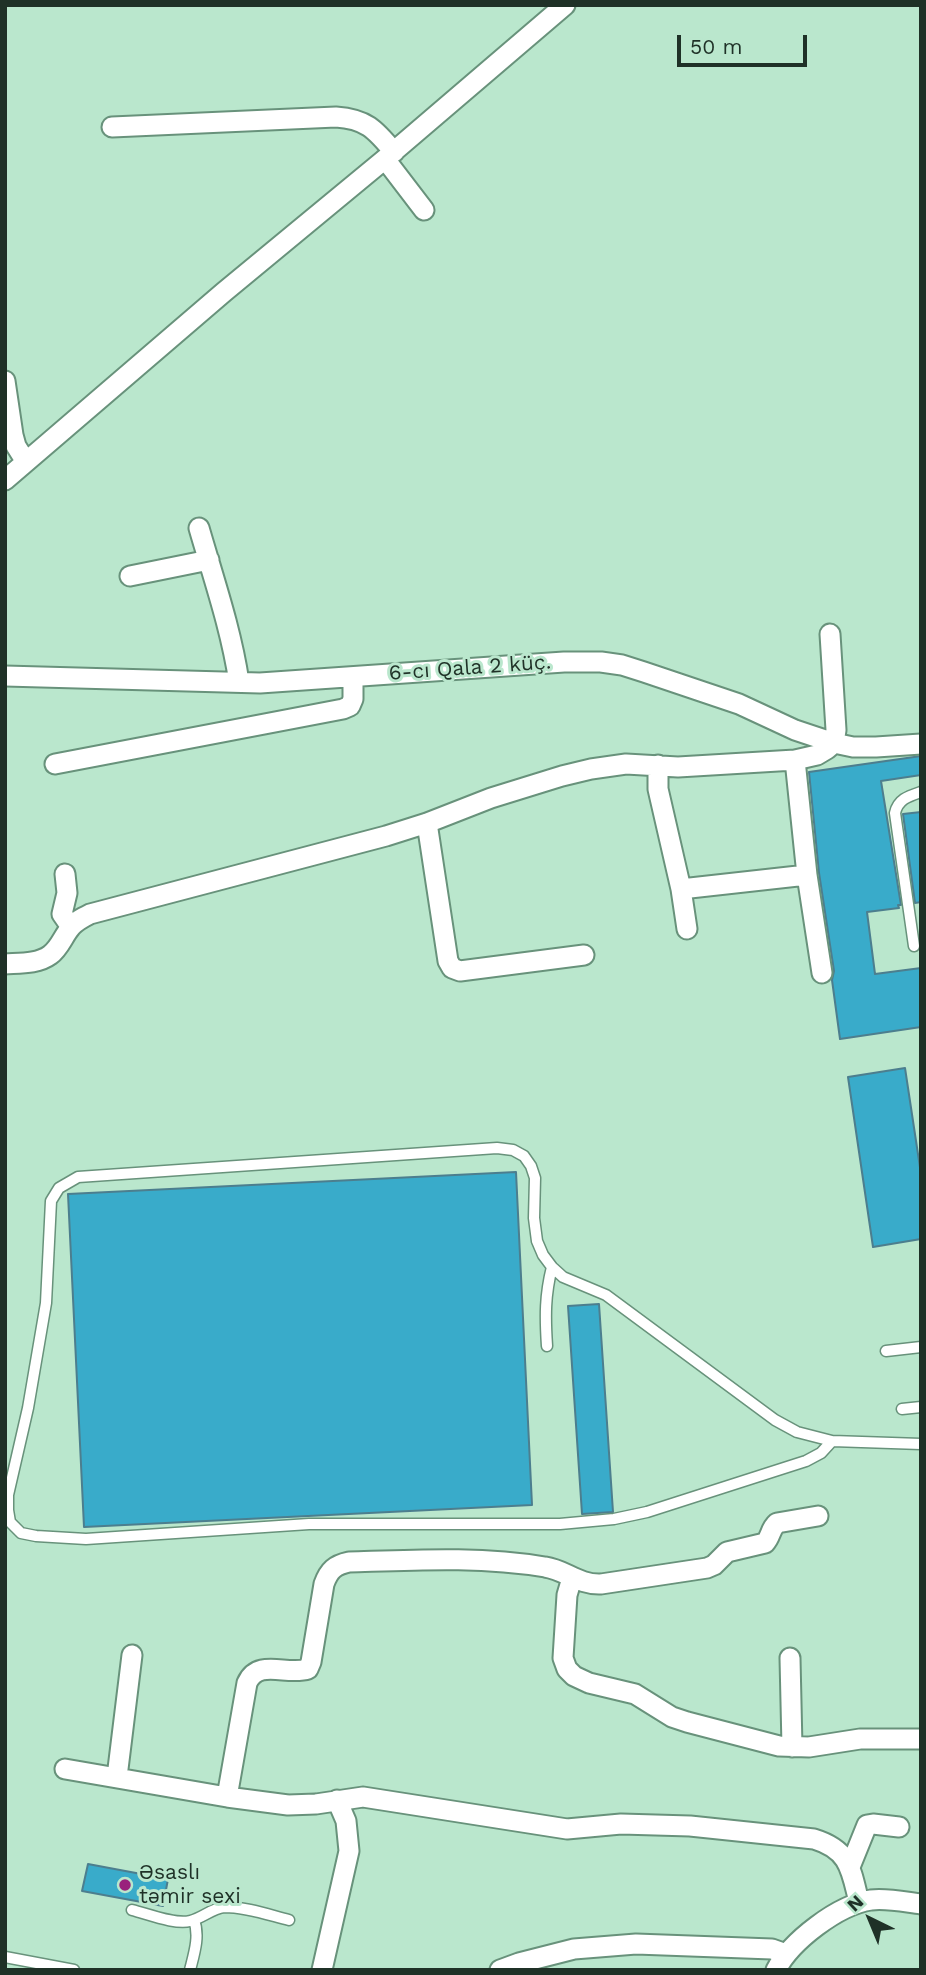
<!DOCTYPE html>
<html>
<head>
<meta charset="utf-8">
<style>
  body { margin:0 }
  #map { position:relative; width:926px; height:1975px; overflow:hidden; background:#bae7cd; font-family:"Work Sans",sans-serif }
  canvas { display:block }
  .frame { position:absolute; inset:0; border:7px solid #1f3127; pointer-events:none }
  .north { position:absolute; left:835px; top:1884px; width:70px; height:70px; -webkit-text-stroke:5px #bae7cd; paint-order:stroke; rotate:317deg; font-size:19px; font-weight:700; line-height:28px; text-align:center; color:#1f3127 }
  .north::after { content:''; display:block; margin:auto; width:24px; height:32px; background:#1f3127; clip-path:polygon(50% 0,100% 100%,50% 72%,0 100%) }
  .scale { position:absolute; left:677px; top:35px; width:130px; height:32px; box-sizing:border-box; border:4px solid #1f3127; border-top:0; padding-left:9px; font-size:21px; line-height:24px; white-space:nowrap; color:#1f3127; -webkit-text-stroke:5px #bae7cd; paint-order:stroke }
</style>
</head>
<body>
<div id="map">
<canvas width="926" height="1975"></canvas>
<div class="frame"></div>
<div class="north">N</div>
<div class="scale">50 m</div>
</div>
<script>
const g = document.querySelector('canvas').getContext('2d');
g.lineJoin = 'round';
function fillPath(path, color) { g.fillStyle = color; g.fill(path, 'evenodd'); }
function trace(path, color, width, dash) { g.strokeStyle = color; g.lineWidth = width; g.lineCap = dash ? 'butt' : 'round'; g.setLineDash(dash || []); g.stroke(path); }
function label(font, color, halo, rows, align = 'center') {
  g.font = font + ' "Work Sans",sans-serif'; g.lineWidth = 6; g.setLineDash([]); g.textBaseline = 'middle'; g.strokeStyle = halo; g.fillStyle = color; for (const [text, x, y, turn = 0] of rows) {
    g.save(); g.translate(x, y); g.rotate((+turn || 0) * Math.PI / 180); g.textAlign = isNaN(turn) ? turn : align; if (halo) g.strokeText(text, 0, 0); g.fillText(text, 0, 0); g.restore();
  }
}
const building = new Path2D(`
  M921 756V775L881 781 901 905H898L899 908 867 912 875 974 921 968V1027L840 1039 832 980 834 971 819 873 809 772Z
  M921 812V902L915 903 903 814Z
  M905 1068 921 1174V1239L873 1247 848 1077Z
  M516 1172 532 1505 84 1527 68 1194Z
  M599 1304 613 1512 582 1514 568 1306Z
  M88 1864 168 1879 163 1906 82 1891Z`);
const lane = new Path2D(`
  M914 946 895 813C898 799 909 796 921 792
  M547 1346C545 1316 545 1295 552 1267
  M886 1351 921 1347
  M902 1409 921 1407
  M832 1441 821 1453 806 1461 647 1512 614 1519 560 1524H309L86 1539 36 1536 21 1533 10 1522 8 1510V1495L28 1408 46 1303 51 1201 59 1188 78 1177 497 1148 513 1150 524 1156 531 1166 535 1178 534 1218 537 1241 543 1255 552 1267 563 1277 606 1295 775 1420 797 1432 832 1441 921 1444
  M132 1910C148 1914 176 1925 190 1921 203 1918 212 1908 225 1907 246 1907 269 1915 289 1920
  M5 1957 74 1970
  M190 1970C194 1954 200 1936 194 1920`);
const street = new Path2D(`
  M112 127 336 117C366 119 375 129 394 152
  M385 159 424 210
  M5 381 13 435 16 446 26 462
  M5 480 224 292 385 159 565 5
  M199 528C214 580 231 629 239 682
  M130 576 209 560
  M5 676 260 683 564 662H601L622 665 644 672 739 704 795 730 834 743 853 747H876L921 744
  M795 760 807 875 822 973
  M55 764 343 709 350 706 353 699V677
  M658 765V789L681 889 687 929
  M427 823 448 961 452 968 460 971 584 955
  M65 874 67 893 62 914 71 927
  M681 889 807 875
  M5 964C20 963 38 964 50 955 60 948 63 936 71 927 76 921 82 918 90 914L386 836 427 823 491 798 562 776 591 769 626 764 678 767 795 760 817 755 827 749 834 743 836 730 830 634
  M572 1578 567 1595 563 1658 567 1669 574 1676 589 1683 635 1694 672 1717 687 1722 779 1746 809 1747 860 1739H921
  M790 1658 792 1747
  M65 1769 227 1797 288 1805 316 1804 363 1797 567 1829 621 1824 690 1826 814 1839C850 1850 851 1870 859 1902
  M117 1777 132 1655
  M227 1797 247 1683C258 1658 287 1676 308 1669L311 1662 324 1584C329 1570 335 1565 349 1562 414 1560 480 1556 545 1567 566 1570 578 1585 601 1584L707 1568 714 1565 727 1552 765 1543C771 1537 770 1529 777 1523L818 1516
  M850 1867 867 1825 873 1824 899 1827
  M322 1970 349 1851 346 1821 337 1800
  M500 1970 519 1963 574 1949 636 1944 772 1949 786 1954
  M776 1970C791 1941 838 1905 871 1900 887 1898 905 1902 921 1904`);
const markers = [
  [125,1885,7,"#99217c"]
];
const streetNames = [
  ["6-cı Qala 2 küç.",470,668,-4]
];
const poiNames = [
  ["Əsaslı",139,1873],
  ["təmir sexi",139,1897]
];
fillPath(building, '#39abca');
trace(building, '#4c7e8e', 2);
trace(lane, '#68927b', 13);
trace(street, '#68927b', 23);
trace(lane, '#fff', 10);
trace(street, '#fff', 19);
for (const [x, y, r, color] of markers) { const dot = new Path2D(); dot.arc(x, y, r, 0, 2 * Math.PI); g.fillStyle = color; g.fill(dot); trace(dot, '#bae7cd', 2.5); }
label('21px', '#1f3127', '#bae7cd', streetNames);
label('21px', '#1f3127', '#bae7cd', poiNames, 'left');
</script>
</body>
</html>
